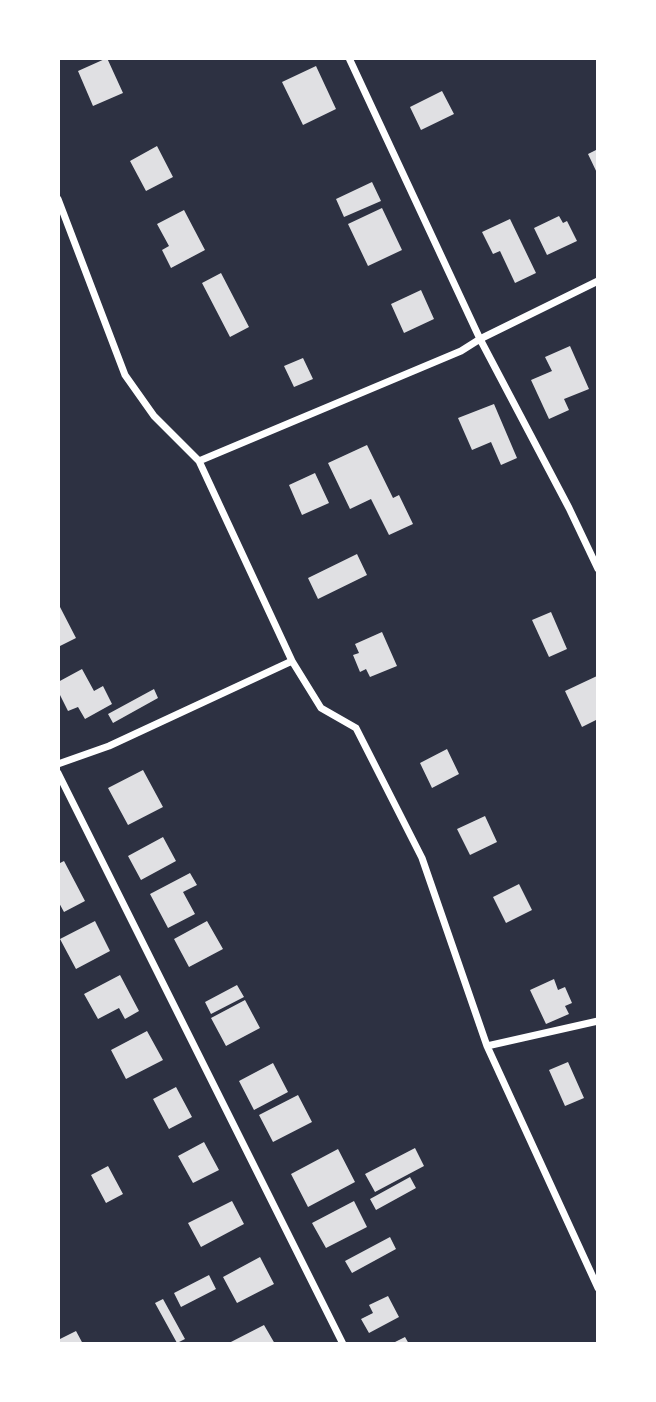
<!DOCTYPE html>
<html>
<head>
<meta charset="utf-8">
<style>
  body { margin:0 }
  #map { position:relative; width:656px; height:1402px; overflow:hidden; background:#2d3142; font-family:"Fira Sans Condensed",sans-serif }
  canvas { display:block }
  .frame { position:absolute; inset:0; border:60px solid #fff; pointer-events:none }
</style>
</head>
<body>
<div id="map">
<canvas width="656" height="1402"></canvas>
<div class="frame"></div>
</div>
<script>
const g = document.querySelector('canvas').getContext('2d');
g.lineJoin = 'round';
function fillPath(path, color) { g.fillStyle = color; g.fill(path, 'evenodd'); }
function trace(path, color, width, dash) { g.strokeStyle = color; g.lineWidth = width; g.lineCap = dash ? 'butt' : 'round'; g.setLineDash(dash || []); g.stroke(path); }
const building = new Path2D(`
  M107 58 123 93 93 106 78 71Z
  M316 66 336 109 303 125 282 82Z
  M442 91 454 114 421 130 410 107Z
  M157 146 173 177 146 191 130 161Z
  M598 149V175L588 154Z
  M372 182 381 201 344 217 336 199Z
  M382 208 402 250 368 266 348 224Z
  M184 210 205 250 171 268 162 250 169 246 157 224Z
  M559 216 563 223 567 221 577 241 547 255 534 228Z
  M510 219 536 273 515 283 500 251 493 254 482 232Z
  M221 273 249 327 230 337 202 283Z
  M421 290 434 319 404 333 391 304Z
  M570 346 589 389 564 399 569 410 549 419 531 380 552 371 545 357Z
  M303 358 313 379 294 387 284 366Z
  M494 404 517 458 501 465 491 442 472 450 458 418Z
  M367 445 393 498 399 495 413 524 389 535 371 499 350 509 328 463Z
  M315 473 329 503 302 515 289 485Z
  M357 554 367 575 318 599 308 578Z
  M60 607 76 638 58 647V608Z
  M551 612 567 649 549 657 532 620Z
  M382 632 397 666 370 677 366 669 360 672 353 655 359 653 355 644Z
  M82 669 94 691 103 686 112 704 85 719 78 707 68 711 58 691V682Z
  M597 676 598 719 582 727 565 691Z
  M154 689 158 698 113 723 108 714Z
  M447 749 459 774 432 788 420 763Z
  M143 770 163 807 128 825 108 788Z
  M485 816 497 842 470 855 457 829Z
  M163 837 176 861 141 880 128 856Z
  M64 861 85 901 64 912 58 901V864Z
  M190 873 197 885 183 892 195 914 168 928 150 894Z
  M519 884 532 910 506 923 493 897Z
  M95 921 110 951 76 969 60 939Z
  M207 921 223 949 189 967 174 939Z
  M120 975 139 1011 125 1019 119 1008 98 1019 84 994Z
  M554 979 558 990 565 987 572 1003 565 1006 569 1014 546 1024 530 990Z
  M237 985 244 997 211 1014 205 1002Z
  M245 1000 260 1028 226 1046 211 1018Z
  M147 1031 163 1060 126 1079 111 1050Z
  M568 1062 584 1098 565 1106 549 1070Z
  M273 1063 288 1092 254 1110 239 1081Z
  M176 1087 192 1117 169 1129 153 1099Z
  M298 1095 312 1122 273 1142 259 1115Z
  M204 1142 219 1170 193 1183 178 1156Z
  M415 1148 424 1166 375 1192 365 1174Z
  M338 1149 355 1182 308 1207 291 1174Z
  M108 1166 123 1194 106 1203 91 1175Z
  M410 1177 416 1188 376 1210 370 1199Z
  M232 1201 244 1224 201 1247 188 1223Z
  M354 1201 367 1227 326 1248 312 1223Z
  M390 1237 396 1249 352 1273 345 1261Z
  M260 1257 274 1284 237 1303 223 1277Z
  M209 1275 216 1289 181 1307 174 1293Z
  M388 1296 399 1317 369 1333 361 1319 373 1313 369 1305Z
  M163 1299 185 1339 177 1343 155 1303Z
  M264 1325 275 1344H227Z
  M76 1331 83 1344H58V1340Z
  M405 1337 409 1344H391Z`);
const minor = new Path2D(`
  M349 58 480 339 569 508 598 569
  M58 199 125 375 154 416 199 461 292 661 321 708 356 728 422 858 487 1046 598 1288
  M199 461 461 351 480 339 598 281
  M58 764 109 746 292 661
  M58 773 343 1344
  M487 1046 598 1021`);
fillPath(building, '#e0e0e3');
trace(minor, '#fff', 7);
</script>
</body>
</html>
